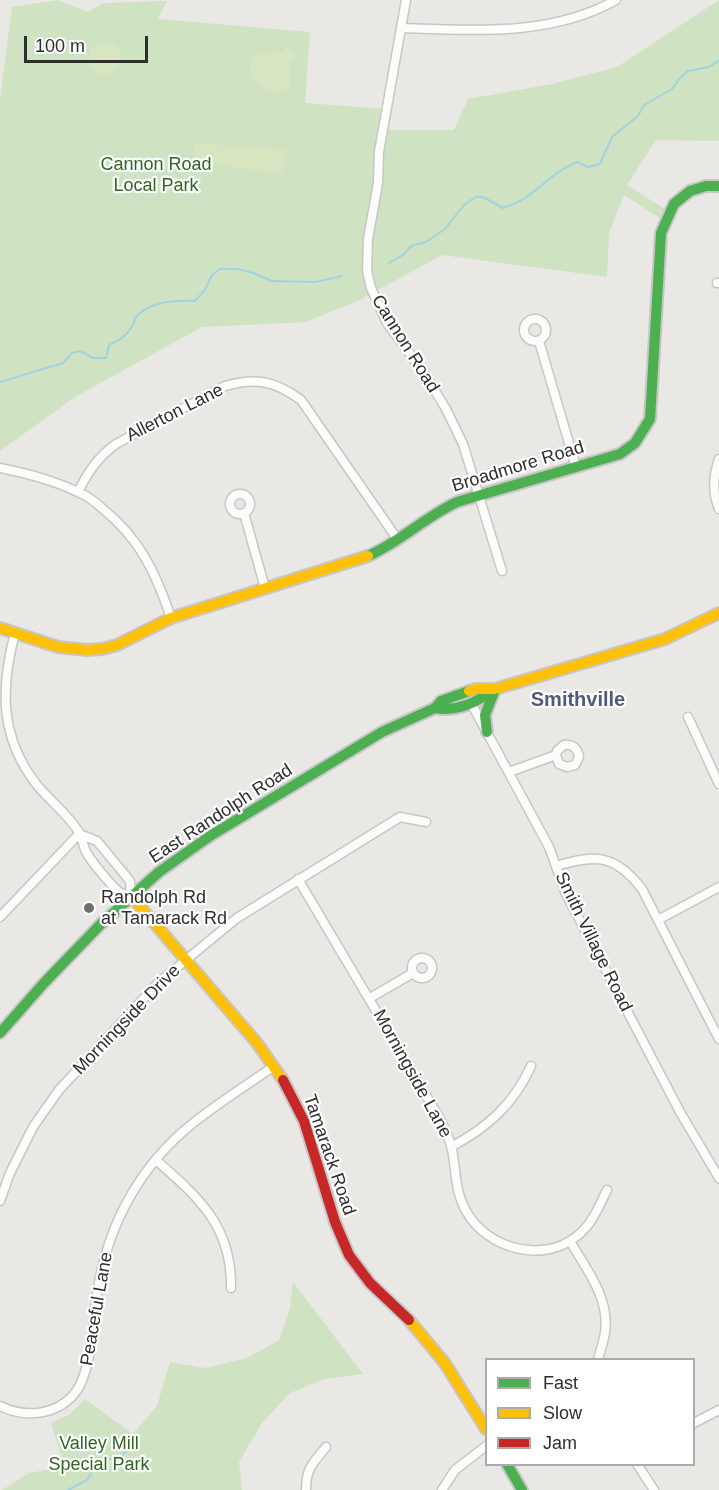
<!DOCTYPE html>
<html>
<head>
<meta charset="utf-8">
<style>
  body { margin:0 }
  #map { position:relative; width:719px; height:1490px; overflow:hidden; background:#eae8e5; font-family:Helvetica,sans-serif }
  canvas { display:block }
  .legend { position:absolute; left:485px; top:1358px; width:210px; height:108px; box-sizing:border-box; background:#fff; border:2px solid #ababab; margin:0; padding:8px 10px; list-style:none; font-size:18px; color:#2e2e2e }
  .legend li { display:flex; align-items:center; gap:12px; height:30px }
  .legend b { width:30px; border:2px solid #ababab }
  .scale { position:absolute; left:24px; top:36px; width:124px; height:27px; box-sizing:border-box; border:3px solid #2e2e2e; border-top:0; padding-left:8px; font-size:18px; line-height:21px; white-space:nowrap; color:#2e2e2e; -webkit-text-stroke:4px #fff; paint-order:stroke }
</style>
</head>
<body>
<div id="map">
<canvas width="719" height="1490"></canvas>
<ul class="legend">
<li><b style="height:8px;background:#4caf50"></b>Fast</li>
<li><b style="height:8px;background:#ffc107"></b>Slow</li>
<li><b style="height:8px;background:#c62828"></b>Jam</li>
</ul>
<div class="scale">100 m</div>
</div>
<script>
const g = document.querySelector('canvas').getContext('2d');
g.lineJoin = 'round';
function fillPath(path, color) { g.fillStyle = color; g.fill(path, 'evenodd'); }
function trace(path, color, width, dash) { g.strokeStyle = color; g.lineWidth = width; g.lineCap = dash ? 'butt' : 'round'; g.setLineDash(dash || []); g.stroke(path); }
function label(font, color, halo, rows, align = 'center') {
  g.font = font + ' Helvetica,sans-serif'; g.lineWidth = 4.5; g.setLineDash([]); g.textBaseline = 'middle'; g.strokeStyle = halo; g.fillStyle = color; for (const [text, x, y, turn = 0] of rows) {
    g.save(); g.translate(x, y); g.rotate((+turn || 0) * Math.PI / 180); g.textAlign = isNaN(turn) ? turn : align; if (halo) g.strokeText(text, 0, 0); g.fillText(text, 0, 0); g.restore();
  }
}
const green = new Path2D(`
  M58 0 88 12 103 3 167 1 158 19 310 32 305 103 385 109 383 130H454L468 99 552 84 617 67 719 0V141L656 140 627 185 665 209 660 218 624 195 609 233 607 277 442 255 360 300 306 322 202 327 75 397 0 451V99L12 7Z
  M293 1282 363 1374 324 1379 290 1393 262 1423 239 1462 242 1490H2L29 1473 63 1467 62 1458 51 1423 69 1415 85 1399 133 1434 157 1406 170 1362 205 1368 247 1358 279 1340 290 1309Z`);
const pitch = new Path2D(`
  M97 39V43H114C134 64 108 88 89 67L90 49 95 45Z
  M286 45 297 55 290 61V87C269 99 258 88 249 70L254 54 282 53Z
  M195 143 285 150 283 173 193 163Z`);
const stream = new Path2D(`
  M389 263 403 255 411 246 426 242 445 229 465 204 476 197H483L503 208C533 200 549 173 577 162L588 167 600 164 612 137 638 116 644 105 672 89 680 78 688 71 709 67 719 60
  M0 382 63 363 72 353 80 351 93 358H106L109 345C117 341 126 337 131 328 134 324 134 319 137 316 151 301 176 300 195 301L205 290 212 275 220 269H237L253 273 272 281 316 282 342 276
  M68 1490 87 1480 99 1461 121 1457 132 1445`);
const street = new Path2D(`
  M406 0 379 152 378 183 368 239 367 271 371 288 387 323 424 373 446 409 463 444 502 571
  M401 28C474 30 550 37 616 0
  M717 283H719
  M524 330a11 11 0 1 1 22 0a11 11 0 1 1-22 0Z
  M539 341 576 467
  M719 459C713 476 712 492 719 509
  M0 468C29 474 57 481 84 495 91 498 97 504 103 509 140 539 156 573 171 618
  M78 492C88 472 98 457 116 444L225 386C256 377 275 381 301 400L398 540
  M230 504a10 10 0 1 1 20 0a10 10 0 1 1-20 0Z
  M244 513 265 588
  M15 633C0 689 0 738 37 785 50 801 70 816 80 834 83 840 83 846 86 852 91 861 110 884 118 891 121 894 127 895 131 896L130 881 97 841 79 834
  M471 703 549 847 566 894 680 1112 719 1178
  M688 717 719 784
  M509 772 556 755 557 751 564 745C572 744 578 748 579 757L575 765 567 767 559 764 556 755
  M556 866C595 854 615 854 642 889L719 1039
  M298 879 440 1119C444 1128 450 1139 452 1149 456 1170 455 1192 466 1211 487 1249 543 1264 577 1236 592 1225 599 1206 607 1190
  M0 917 79 834
  M658 920 719 887
  M412 968a10 10 0 1 1 20 0a10 10 0 1 1-20 0Z
  M370 998 413 973
  M451 1147C488 1127 514 1104 531 1066
  M156 1160C199 1198 232 1226 231 1288
  M0 1201 10 1173 33 1127 59 1090 158 983 237 918 400 817 426 822
  M570 1241C586 1269 610 1298 605 1332 604 1341 600 1351 598 1360
  M0 1406C25 1418 56 1416 75 1393 93 1371 93 1312 99 1283 110 1221 142 1164 192 1124 218 1103 247 1085 274 1066
  M694 1423 719 1410
  M637 1464 654 1490
  M306 1490C306 1468 313 1463 326 1447
  M442 1490 455 1470 486 1446`);
const fast = new Path2D(`
  M368 556C400 542 425 517 457 502L620 454 635 443 650 419 661 233 674 204 690 191 706 186H719
  M435 708C458 712 477 702 495 689
  M487 732 485 715 495 690
  M0 1033 44 983 101 924 159 872 210 836 382 732 435 708 441 701 469 691
  M507 1464 522 1490`);
const slow = new Path2D(`
  M0 628 58 647 87 650 102 649 117 645 171 618 368 556
  M469 691 476 689H495L665 639 719 613
  M131 896 257 1043 283 1080
  M409 1320 444 1362 486 1429`);
const jam = new Path2D(`
  M283 1080 304 1121 335 1222 349 1255 370 1283 409 1320`);
const markers = [
  [89,908,6,"#706f6e"]
];
const parkNames = [
  ["Cannon Road",156,165],
  ["Local Park",156,186],
  ["Valley Mill",99,1444],
  ["Special Park",99,1465]
];
const streetNames = [
  ["Cannon Road",405,344,58],
  ["Allerton Lane",175,413,-27],
  ["Broadmore Road",518,467,-17],
  ["East Randolph Road",221,814,-33],
  ["Smith Village Road",593,942,64],
  ["Morningside Drive",127,1020,-46],
  ["Morningside Lane",412,1074,61],
  ["Tamarack Road",329,1155,71],
  ["Peaceful Lane",97,1309,-80]
];
const poiNames = [
  ["Randolph Rd",101,898],
  ["at Tamarack Rd",101,919]
];
const neighbourhoodNames = [
  ["Smithville",578,700]
];
fillPath(green, '#cfe2c2');
fillPath(pitch, '#d7e5c1');
trace(stream, '#a1d2e3', 2);
trace(street, '#c7c6c7', 11);
trace(fast, '#c7c6c7', 14);
trace(slow, '#c7c6c7', 14);
trace(jam, '#c7c6c7', 14);
trace(street, '#fcfcfb', 8);
trace(fast, '#4caf50', 10);
trace(slow, '#ffc107', 10);
trace(jam, '#c62828', 10);
for (const [x, y, r, color] of markers) { const dot = new Path2D(); dot.arc(x, y, r, 0, 2 * Math.PI); g.fillStyle = color; g.fill(dot); trace(dot, '#fff', 2); }
label('18px', '#326424', '#fff', parkNames);
label('18px', '#2e2e2e', '#fff', streetNames);
label('18px', '#2e2e2e', '#fff', poiNames, 'left');
label('bold 20px', '#525a7a', '#fff', neighbourhoodNames);
</script>
</body>
</html>
